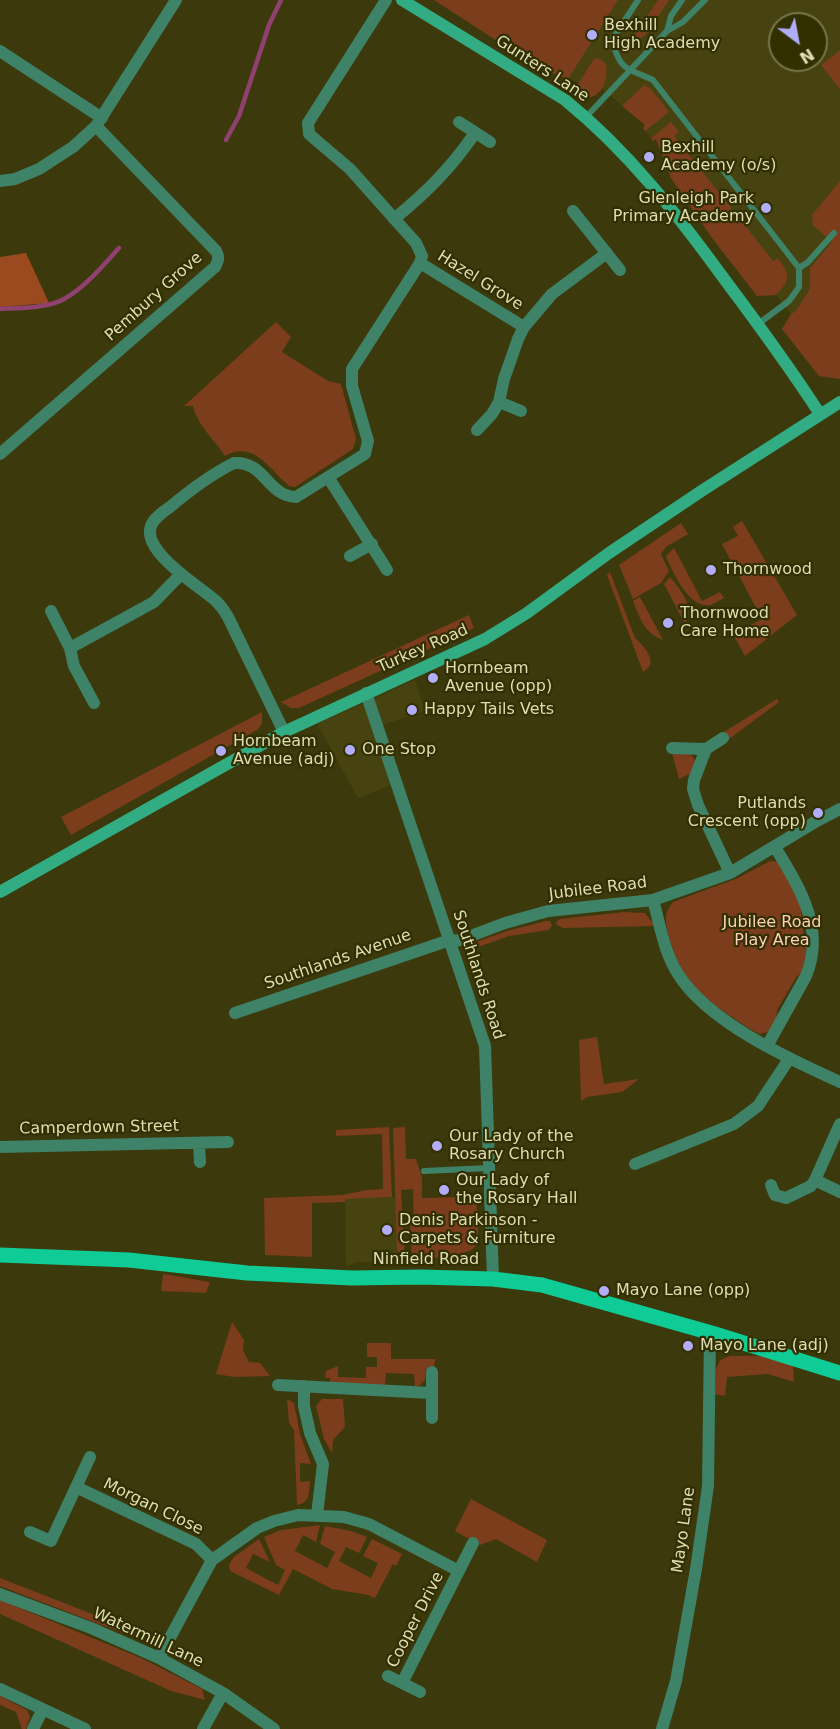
<!DOCTYPE html>
<html>
<head>
<meta charset="utf-8">
<style>
  body { margin:0 }
  #map { position:relative; width:840px; height:1729px; overflow:hidden; background:#3c390c; font-family:"DejaVu Sans",sans-serif }
  canvas { display:block }
  .north { position:absolute; left:768px; top:12px; width:60px; height:60px; box-sizing:border-box; background:#322f00; border:2px solid #777548; border-radius:50%; rotate:148deg; font-size:16px; font-weight:700; line-height:24px; text-align:center; color:#deddb5 }
  .north::after { content:''; display:block; margin:auto; width:21px; height:27px; background:#b1adfa; clip-path:polygon(50% 0,100% 100%,50% 72%,0 100%) }
</style>
</head>
<body>
<div id="map">
<canvas width="840" height="1729"></canvas>
<div class="north">N</div>
</div>
<script>
const g = document.querySelector('canvas').getContext('2d');
g.lineJoin = 'round';
function fillPath(path, color) { g.fillStyle = color; g.fill(path, 'evenodd'); }
function trace(path, color, width, dash) { g.strokeStyle = color; g.lineWidth = width; g.lineCap = dash ? 'butt' : 'round'; g.setLineDash(dash || []); g.stroke(path); }
function label(font, color, halo, rows, align = 'center') {
  g.font = font + ' "DejaVu Sans",sans-serif'; g.lineWidth = 4.5; g.setLineDash([]); g.textBaseline = 'middle'; g.strokeStyle = halo; g.fillStyle = color; for (const [text, x, y, turn = 0] of rows) {
    g.save(); g.translate(x, y); g.rotate((+turn || 0) * Math.PI / 180); g.textAlign = isNaN(turn) ? turn : align; if (halo) g.strokeText(text, 0, 0); g.fillText(text, 0, 0); g.restore();
  }
}
const built = new Path2D(`
  M434 0H840V379L819 376 782 329 791 314 776 295 757 296 712 238 671 178 656 139 653 141 645 131 643 128 645 125 599 86 594 88 539 68ZM780 24H816V60H780Z
  M415 680 425 711 373 728 391 785 358 798 317 724Z
  M392 1197 396 1200 398 1266 384 1262H358L346 1266 345 1199Z`);
const green = new Path2D(`
  M434 0H618L568 79 539 68Z
  M658 0H669L648 32 633 45 635 47 630 52H621L617 43 620 37 630 42Z
  M840 50V89L821 65Z
  M599 58 606 64C610 86 595 108 573 92L594 59Z
  M644 85 651 89 669 112 645 131 643 128 645 125 622 106Z
  M671 122 679 132 674 136 773 261 778 258C790 274 791 280 776 295L757 296 712 238 671 178 656 139 653 141 651 138Z
  M840 181V379L819 376 782 329 791 314 796 311 810 289V268L832 242 813 225 812 215Z
  M276 322 291 337 282 352 328 381 341 384 356 439 353 449 295 487 289 486C269 469 254 440 225 456 215 440 197 425 193 406H184Z
  M742 521 797 615 745 656 733 634 762 619 722 544 738 536 733 527Z
  M681 523 688 534 666 547 661 554 669 571 661 583 633 599 619 565Z
  M674 548 702 601 720 592 724 598C720 600 714 604 710 605 689 609 672 571 666 556Z
  M610 572 635 638C644 646 660 663 643 672L607 575Z
  M670 577C681 590 695 607 685 624L664 584Z
  M640 597 663 640C644 633 640 619 633 601Z
  M469 615 474 628 299 708H291L281 702Z
  M777 699 779 702 729 739 724 732Z
  M262 712V724L257 730 71 835 61 817Z
  M686 752 692 756 696 762 692 773 679 779 672 753Z
  M770 861 780 862 799 893 805 944 808 947 802 973 797 976 777 1010 776 1020 773 1027 767 1032 760 1034C751 1030 743 1024 735 1019 701 997 677 974 668 933 665 920 664 912 673 902L738 878Z
  M624 912 645 913 655 926 563 928 556 924 557 921 560 919Z
  M546 921H550L552 925 549 930 509 936 470 950 473 943 507 931Z
  M597 1037 604 1084 639 1079 622 1092 587 1097 581 1101 579 1040Z
  M389 1127 392 1197 345 1199V1202L312 1203V1257L265 1255 264 1198 342 1195 367 1190 383 1189 382 1134 336 1136V1130Z
  M405 1127 406 1159H416L422 1177V1198L465 1197V1193L476 1197C476 1209 481 1235 476 1245 470 1257 431 1258 417 1259L412 1258 410 1223 414 1222 413 1189 401 1190 405 1258 397 1251 393 1128Z
  M163 1274 210 1282 206 1293 161 1291Z
  M232 1322 244 1340 243 1350 249 1362 260 1363 270 1376 234 1377 216 1374Z
  M367 1343H391V1359H435L434 1369H426L425 1380 420 1385 415 1387 414 1374 386 1373 385 1386 330 1383V1378H325L326 1371 338 1366V1377L366 1378V1367H377V1357H367Z
  M730 1356H762L793 1366 794 1382 768 1374 727 1377 725 1396 715 1394 716 1369 720 1360Z
  M287 1399 294 1403 300 1434 311 1464 300 1463V1482L310 1481C309 1492 310 1503 297 1505L294 1430 289 1423Z
  M322 1399H343L345 1427 333 1440 332 1453 324 1439 316 1406Z
  M471 1499 547 1540 537 1562 496 1539 480 1545 455 1531Z
  M320 1525 316 1542 303 1535 295 1551 327 1568 335 1552 320 1544 325 1526 351 1531 367 1537 359 1553 346 1547 339 1561 371 1578 378 1563 363 1556 372 1539 402 1554 396 1566 393 1564 375 1598 368 1595 332 1589 293 1569 279 1595 230 1571 229 1564 234 1557 259 1539 270 1562 253 1554 246 1568 278 1585 285 1570 276 1565 264 1537 281 1530Z
  M0 1578 141 1633 138 1639 0 1586Z
  M0 1600 141 1658 202 1689 205 1700 171 1691 0 1614Z
  M0 1696 27 1710 30 1717 26 1729H22L16 1712 0 1705Z`);
const forest = new Path2D(`
  M26 253 49 303 0 307V257Z`);
const stream = new Path2D(`
  M226 140 239 116 269 25 281 0
  M0 309C18 308 49 308 64 299 85 287 103 266 119 248`);
const lane = new Path2D(`
  M638 0 612 40C620 71 627 68 653 80L799 268V287L789 301 758 324
  M667 31 671 16 682 0
  M586 117 667 31 683 22 705 0
  M799 268 808 262 834 233
  M424 1171 489 1168`);
const street = new Path2D(`
  M0 51 102 118
  M459 122 490 142
  M0 181 15 179 39 169 73 147 96 126 176 0
  M573 211 620 270
  M394 219C427 192 451 168 475 133
  M420 263 524 327
  M499 402 521 411
  M477 430 492 414 499 402 504 379 518 339 524 327 552 294 607 253
  M0 454 215 267C218 261 220 258 216 251L96 126
  M328 477 387 570
  M350 556 372 544
  M51 611 70 648 74 666 94 703
  M70 648 154 602 181 574
  M366 693 485 1046 493 1279
  M284 732 228 617C225 612 221 606 217 602 201 587 141 552 151 526 154 518 163 512 170 507 189 491 212 474 234 463 265 461 267 496 296 497L365 454 368 441 352 386V369L420 263 422 256 416 243 350 169 309 134 308 123 386 0
  M723 738 706 749 694 780 693 789 698 805 730 873
  M672 748 706 749
  M653 900C660 925 664 952 678 974 708 1022 789 1059 840 1082
  M235 1013 444 942 460 940 505 923 548 911 653 900 730 873 815 822 840 809
  M767 1046 806 976C826 928 799 887 775 847
  M840 1124 815 1180 840 1192
  M199 1143 200 1162
  M0 1147 228 1142
  M635 1164 734 1124 758 1106 789 1059
  M771 1185 775 1195 786 1198 811 1186 815 1180
  M278 1385 431 1393
  M304 1386V1406L310 1433 323 1464 317 1515
  M432 1418V1372
  M76 1487 196 1544 212 1560
  M30 1532 51 1541 90 1457
  M0 1594 91 1628 159 1658 223 1693 274 1729
  M159 1658 212 1560 257 1528 274 1521 298 1515 344 1517 369 1524 459 1571
  M388 1676 420 1692
  M402 1683 473 1543
  M0 1689 85 1729
  M33 1729 43 1709
  M203 1729 223 1693
  M662 1729 676 1681 696 1569 708 1486 710 1333`);
const secondary = new Path2D(`
  M402 0 565 100C628 151 677 214 725 280 758 324 790 368 820 414
  M0 892 284 732 485 639 527 613 609 553 703 490 840 402`);
const primary = new Path2D(`
  M0 1255 129 1260 247 1273 352 1278 421 1277 493 1279 542 1285 715 1334 840 1373`);
const markers = [
  [592,35,6,"#b1adfa"],
  [649,157,6,"#b1adfa"],
  [766,208,6,"#b1adfa"],
  [711,570,6,"#b1adfa"],
  [668,623,6,"#b1adfa"],
  [433,678,6,"#b1adfa"],
  [412,710,6,"#b1adfa"],
  [350,750,6,"#b1adfa"],
  [221,751,6,"#b1adfa"],
  [818,813,6,"#b1adfa"],
  [437,1146,6,"#b1adfa"],
  [444,1190,6,"#b1adfa"],
  [387,1230,6,"#b1adfa"],
  [604,1291,6,"#b1adfa"],
  [688,1346,6,"#b1adfa"]
];
const poiNames = [
  ["Bexhill",604,26],
  ["High Academy",604,44],
  ["Bexhill",661,148],
  ["Academy (o/s)",661,166],
  ["Glenleigh Park",754,199,"right"],
  ["Primary Academy",754,217,"right"],
  ["Thornwood",723,570],
  ["Thornwood",680,614],
  ["Care Home",680,632],
  ["Hornbeam",445,669],
  ["Avenue (opp)",445,687],
  ["Happy Tails Vets",424,710],
  ["Hornbeam",233,742],
  ["Avenue (adj)",233,760],
  ["One Stop",362,750],
  ["Putlands",806,804,"right"],
  ["Crescent (opp)",806,822,"right"],
  ["Our Lady of the",449,1137],
  ["Rosary Church",449,1155],
  ["Our Lady of",456,1181],
  ["the Rosary Hall",456,1199],
  ["Denis Parkinson -",399,1221],
  ["Carpets & Furniture",399,1239],
  ["Mayo Lane (opp)",616,1291],
  ["Mayo Lane (adj)",700,1346]
];
const streetNames = [
  ["Gunters Lane",542,69,33],
  ["Hazel Grove",480,281,32],
  ["Pembury Grove",154,297,-42],
  ["Turkey Road",423,649,-24],
  ["Jubilee Road",598,889,-7],
  ["Southlands Avenue",338,960,-19],
  ["Southlands Road",478,975,72],
  ["Camperdown Street",99,1128,-1],
  ["Ninfield Road",426,1260],
  ["Morgan Close",153,1507,26],
  ["Mayo Lane",684,1530,-82],
  ["Cooper Drive",416,1620,-63],
  ["Watermill Lane",148,1638,25]
];
const parkNames = [
  ["Jubilee Road",772,923],
  ["Play Area",772,941]
];
fillPath(built, '#464310');
fillPath(green, '#7c3d1c');
fillPath(forest, '#9a4a1e');
trace(stream, '#904170', 4.5);
trace(lane, '#3e8268', 6);
trace(street, '#3e8268', 12);
trace(secondary, '#32ac83', 12);
trace(primary, '#0fcc97', 15);
for (const [x, y, r, color] of markers) { const dot = new Path2D(); dot.arc(x, y, r, 0, 2 * Math.PI); g.fillStyle = color; g.fill(dot); trace(dot, '#322f00', 2); }
label('16px', '#deddb5', '#322f00', poiNames, 'left');
label('16px', '#deddb5', '#322f00', streetNames);
label('16px', '#fecfba', '#322f00', parkNames);
</script>
</body>
</html>
